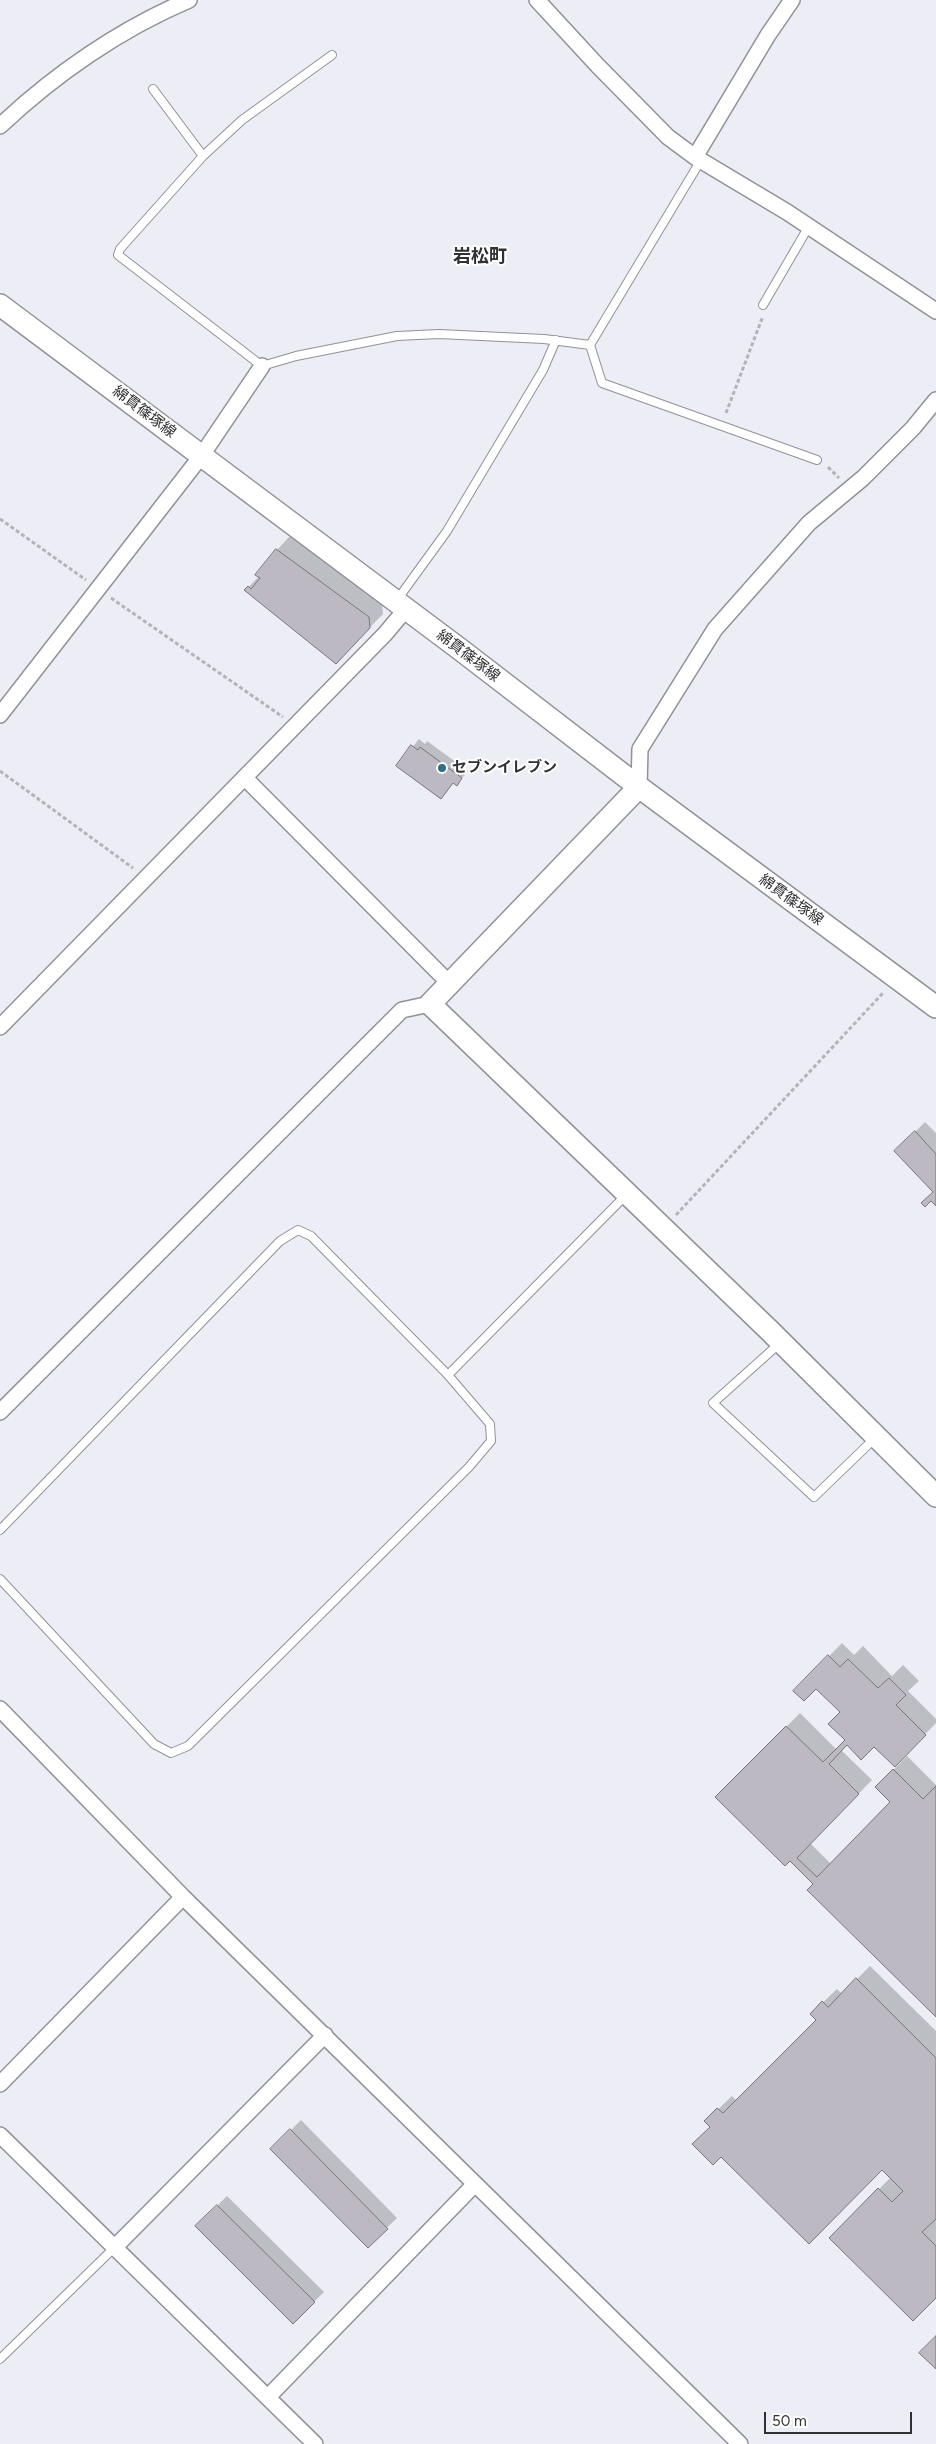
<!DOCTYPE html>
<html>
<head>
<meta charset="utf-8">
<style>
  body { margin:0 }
  #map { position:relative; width:936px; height:2444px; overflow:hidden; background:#ededf6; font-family:Figtree,sans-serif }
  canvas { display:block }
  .scale { position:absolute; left:764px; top:2412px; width:148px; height:22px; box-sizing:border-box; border:2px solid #303134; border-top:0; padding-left:6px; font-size:15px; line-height:18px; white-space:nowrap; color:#303134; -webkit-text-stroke:4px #fff; paint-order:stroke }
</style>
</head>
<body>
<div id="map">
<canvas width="936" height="2444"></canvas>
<div class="scale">50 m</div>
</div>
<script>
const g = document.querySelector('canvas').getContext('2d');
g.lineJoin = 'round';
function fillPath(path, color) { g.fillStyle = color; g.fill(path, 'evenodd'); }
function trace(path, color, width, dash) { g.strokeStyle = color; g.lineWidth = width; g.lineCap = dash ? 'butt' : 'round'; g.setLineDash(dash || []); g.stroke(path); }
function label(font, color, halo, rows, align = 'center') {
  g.font = font + ' Figtree,"Noto Sans JP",sans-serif'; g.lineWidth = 4; g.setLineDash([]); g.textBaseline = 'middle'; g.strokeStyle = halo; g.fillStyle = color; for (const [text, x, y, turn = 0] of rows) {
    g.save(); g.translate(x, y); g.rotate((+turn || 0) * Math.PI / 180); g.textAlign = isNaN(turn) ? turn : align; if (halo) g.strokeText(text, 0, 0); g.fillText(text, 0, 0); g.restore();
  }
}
const shadow = new Path2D(`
  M290 536 382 604 383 614 336 662 246 590 259 576 257 575 277 550Z
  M419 739 425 744 427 741 468 771 457 784 454 782 441 798 398 765Z
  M925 1122 936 1133V1205L934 1192 896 1151Z
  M842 1643 854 1655 863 1646 892 1676 903 1665 919 1681 908 1691 936 1719V1723L895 1765 874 1745 847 1744 841 1750 872 1780 810 1843 831 1864 892 1802 877 1787 907 1756 936 1785V2015L815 1884 790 1860 717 1797 800 1713 837 1750 846 1740 842 1712 816 1687 795 1691Z
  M870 1966 936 2031V2296L831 2238 891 2177 882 2168 712 2127 706 2121 732 2096 737 2101 817 2020 811 2014 837 1989 842 1994Z
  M301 2120 397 2218 368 2246 272 2149Z
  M227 2196 324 2292 293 2322 197 2226Z`);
const building = new Path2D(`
  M276 549 369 617 370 628 336 664 244 590 248 586 251 589 260 578 255 575Z
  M411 745 418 750 420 747 462 778 457 786 453 783 441 799 396 766Z
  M915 1131 936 1154V1206L931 1201 925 1207 921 1203 933 1192 894 1151Z
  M828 1655 840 1667 848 1659 878 1688 889 1678 906 1695 896 1705 926 1735 895 1767 874 1747 861 1760 847 1745 829 1764 859 1794 797 1858 817 1877 890 1802 875 1787 893 1769 923 1799 936 1786V2017L807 1890 813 1884 790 1861 785 1866 715 1797 786 1726 823 1762 845 1740 828 1724 840 1712 816 1689 804 1701 793 1691Z
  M856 1978 936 2058V2219L922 2232 936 2246V2298L913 2321 829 2238 878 2188 892 2202 903 2191 882 2170 809 2244 721 2157 713 2165 692 2144 710 2127 704 2121 717 2108 723 2113 816 2020 810 2014 822 2001 828 2007Z
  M290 2129 388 2229 368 2248 270 2149Z
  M217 2205 315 2302 293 2324 195 2226Z
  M936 2336V2369L919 2353Z`);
const path = new Path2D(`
  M726 413 763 316
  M828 467 839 478
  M0 519 86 580
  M111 598 283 717
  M0 771 133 868
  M676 1215 883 993`);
const lane = new Path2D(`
  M332 55 242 120 203 156 120 249 118 255 262 366 296 356 397 336 439 334 544 339 590 345
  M153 89 203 156
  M701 160 590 345 602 383 817 460
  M763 305 809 226
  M397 600 447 531 543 370 556 340
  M780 1343 713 1403 814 1497 875 1438
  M448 1375 626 1195
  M0 1530 280 1241 298 1230 311 1236 448 1375 490 1424 491 1441 469 1467 188 1746 171 1753 154 1744 0 1579
  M0 2359 115 2247`);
const street = new Path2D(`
  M537 0 598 66 668 137 695 157 787 212 936 311
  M0 126C54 75 120 29 189 0
  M695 157 768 35 792 0
  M0 715 202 455 262 366
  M245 778 450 984
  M639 787 640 749 715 629 809 523 863 478 913 428 936 400
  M0 1027 385 634 406 609
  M0 1412 402 1010 430 1004
  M0 1709 183 1897 740 2444
  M0 2084 183 1897
  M0 2135 315 2444
  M115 2247 325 2035
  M268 2397 475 2184`);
const secondary = new Path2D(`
  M0 305 461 650 639 787 936 1007
  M639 787 430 1004 769 1330 936 1496`);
const markers = [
  [442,768,5,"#316e84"]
];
const streetNames = [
  ["綿貫篠塚線",144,412,37],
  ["綿貫篠塚線",468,656,37],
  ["綿貫篠塚線",791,900,36]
];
const poiNames = [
  ["セブンイレブン",452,768]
];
const quarterNames = [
  ["岩松町",480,257]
];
fillPath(shadow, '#0003');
fillPath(building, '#bcb9c2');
trace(building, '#78757d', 1);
trace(lane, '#919199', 10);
trace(street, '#919199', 18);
trace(secondary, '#919199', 24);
trace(path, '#b3b3ba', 3, [4, 2.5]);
trace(lane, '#fff', 8);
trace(street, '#fff', 15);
trace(secondary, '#fff', 21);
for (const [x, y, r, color] of markers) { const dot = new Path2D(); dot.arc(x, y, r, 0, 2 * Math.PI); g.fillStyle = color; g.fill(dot); trace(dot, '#fff', 2); }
label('15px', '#303134', '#fff', streetNames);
label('bold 15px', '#303134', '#fff', poiNames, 'left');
label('bold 18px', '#303134', '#fff', quarterNames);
</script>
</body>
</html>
